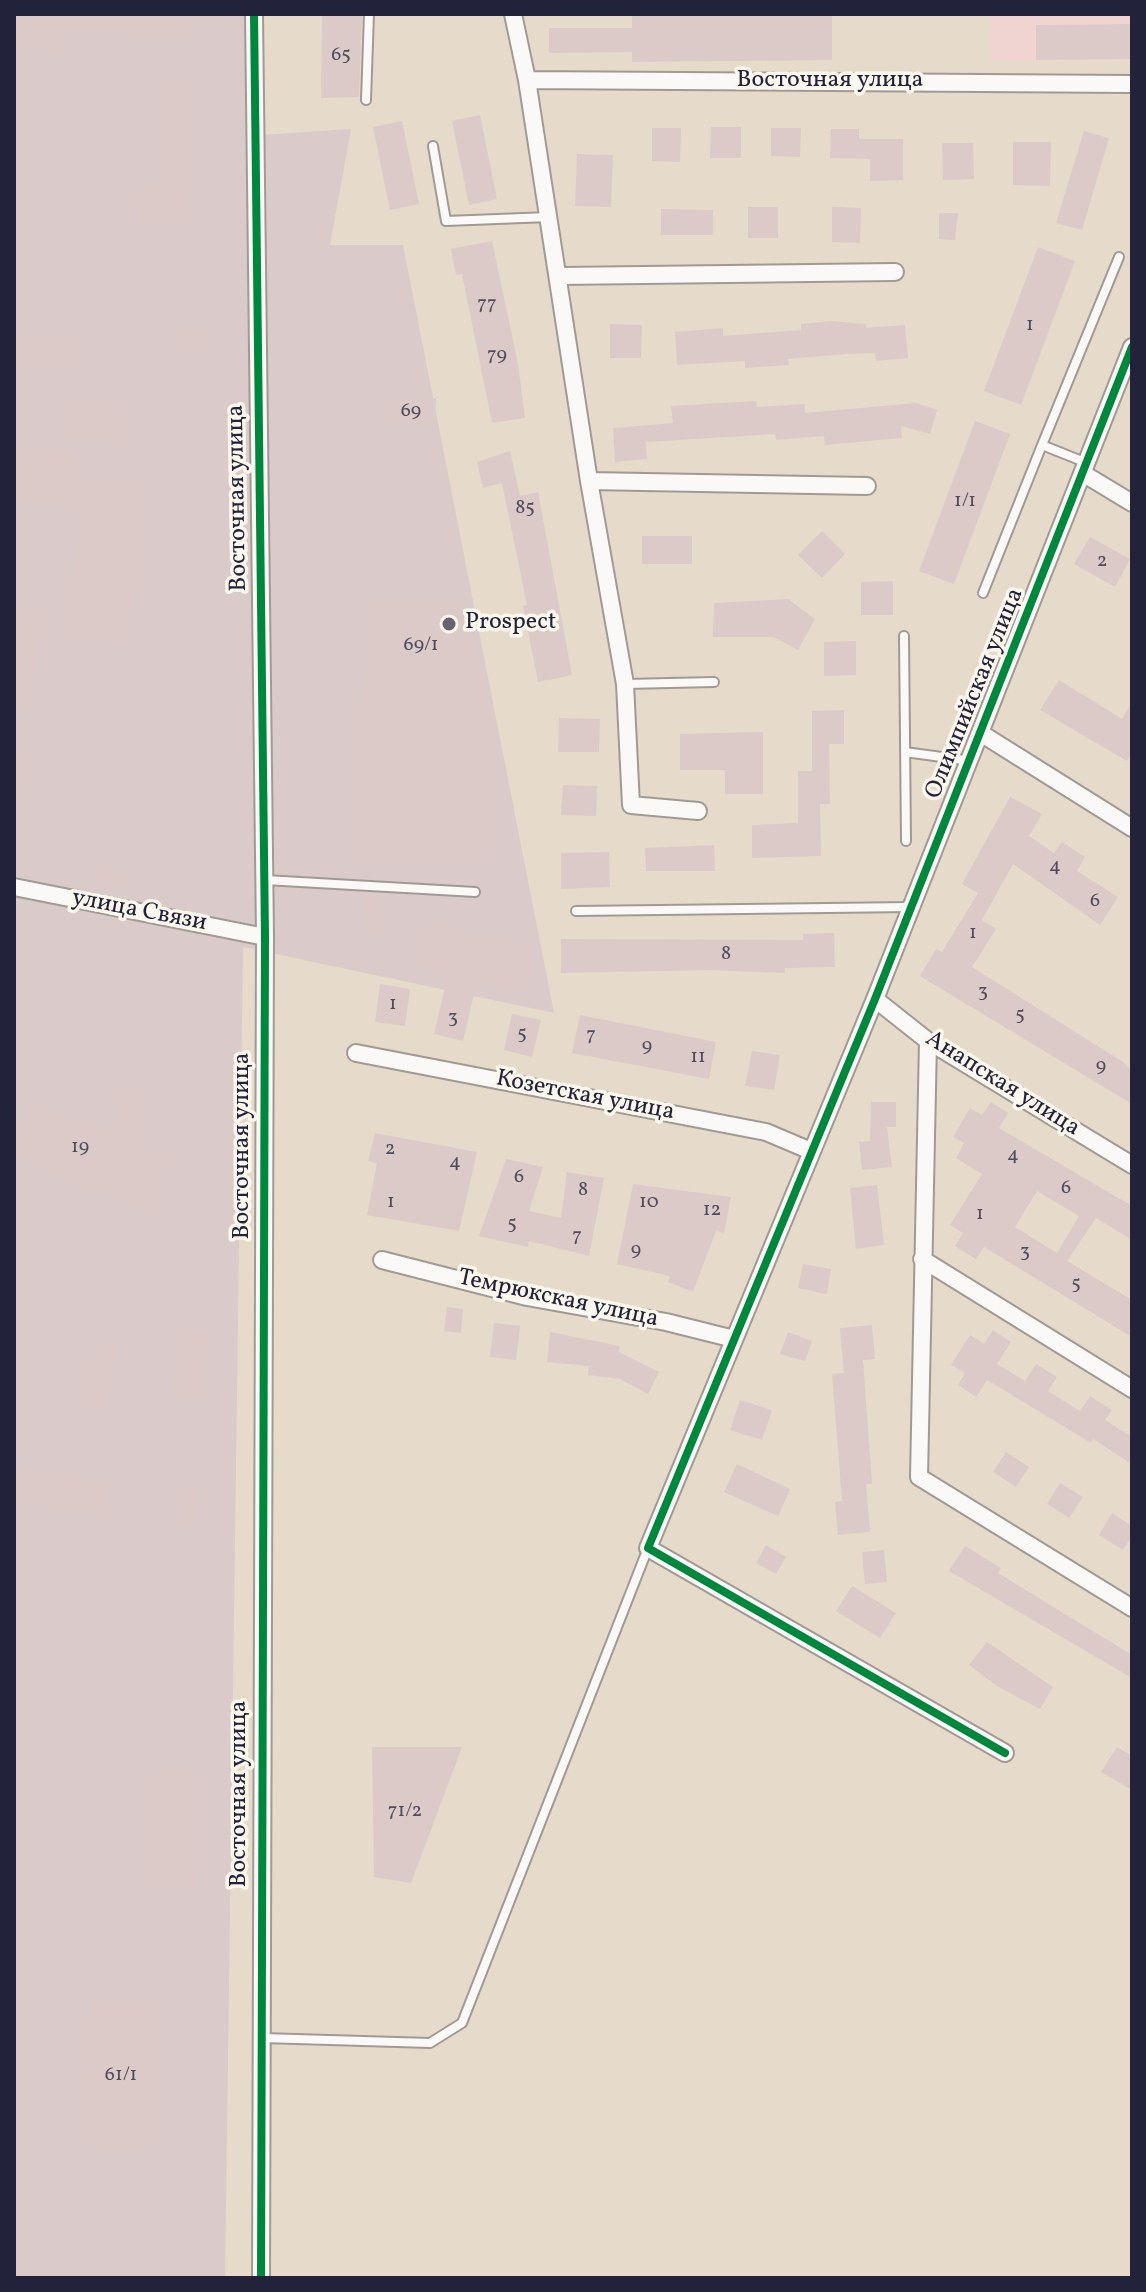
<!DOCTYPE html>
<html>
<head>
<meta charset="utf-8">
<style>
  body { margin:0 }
  #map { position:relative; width:1146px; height:2292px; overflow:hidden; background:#e6daca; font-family:Vollkorn,serif }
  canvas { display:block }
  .frame { position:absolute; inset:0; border:16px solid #22223b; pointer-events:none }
</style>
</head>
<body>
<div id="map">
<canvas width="1146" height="2292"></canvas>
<div class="frame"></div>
</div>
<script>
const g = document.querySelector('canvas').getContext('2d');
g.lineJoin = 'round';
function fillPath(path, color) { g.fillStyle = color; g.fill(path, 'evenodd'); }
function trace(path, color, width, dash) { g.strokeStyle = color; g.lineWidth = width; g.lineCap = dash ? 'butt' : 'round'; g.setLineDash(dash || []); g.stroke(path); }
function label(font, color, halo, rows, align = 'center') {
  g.font = font + ' Vollkorn,serif'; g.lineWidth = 7; g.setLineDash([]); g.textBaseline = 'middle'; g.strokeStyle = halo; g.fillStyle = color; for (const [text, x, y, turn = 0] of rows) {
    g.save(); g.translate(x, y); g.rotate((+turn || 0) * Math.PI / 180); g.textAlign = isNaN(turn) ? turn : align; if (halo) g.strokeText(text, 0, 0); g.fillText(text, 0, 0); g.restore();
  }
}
const built = new Path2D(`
  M990 14H1132V61H991Z`);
const industrial = new Path2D(`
  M14 14H246V136L351 129 330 245H403L554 1013 243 947 225 2278H14Z`);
const building = new Path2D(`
  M14 14 69 18 65 52 14 46Z
  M69 14H195L192 41 68 29Z
  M322 14H362L359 97 321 98Z
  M632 14H832V60L632 62V52L549 53V28H632Z
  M1132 24V59L1036 60V25Z
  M162 80H192L188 223 139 222 140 188 160 189Z
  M480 115 497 199 469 205 452 121Z
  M402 121 419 204 390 210 373 127Z
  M711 127H741V158H710Z
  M652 128H681L680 162 652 161Z
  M771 128H801L800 157 771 156Z
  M831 129H859V139H903V180L870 181V159L830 158Z
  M1084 131 1109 138 1082 230 1056 223Z
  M1013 142H1051L1050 186 1013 185Z
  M942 143H973L974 179 943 180Z
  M577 154 613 155 611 207 575 206Z
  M748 207H778V238H748Z
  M832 207 861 208 860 243 832 242Z
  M661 209 713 210V235H661Z
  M939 213H958L955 240 939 239Z
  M492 241 518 364 525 418 492 423 462 274 456 275 451 249Z
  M1038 247 1075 261 1021 405 984 391Z
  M832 321 866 324V328L905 325 908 358 876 361 875 353 846 354 788 359 789 365 745 368V361L677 365 675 332 723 328V336L801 330V324Z
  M610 324 642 325 641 358H610Z
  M176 325 209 328 206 354 173 351Z
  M14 333 74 340 70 372 14 365Z
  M72 395 127 404 119 446 65 436Z
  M386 398H436L435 426H386Z
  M756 401 757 407 805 404V413L916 403 937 410 930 434 901 426 902 438 825 445 824 436 776 440 775 434 646 442 647 459 615 462 613 428 673 423 671 406Z
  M975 421 1010 434 954 584 919 571Z
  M14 444 74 455 70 478 138 482 128 643 72 640 80 511 14 499Z
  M510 451 520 496 538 492 572 675 538 682 523 606 527 605 502 483 483 488 477 462Z
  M822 531 845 554 822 578 798 555Z
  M642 536H692V564H642Z
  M1090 537 1130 559 1115 587 1074 564Z
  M893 581V615H861V582Z
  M368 599 466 603 490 714H494L495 861 360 862 358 715H364Z
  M788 599 815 619 798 650 774 637H713L714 603Z
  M14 607 38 608 32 708 14 707Z
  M856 641V675L824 676V642Z
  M1059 680 1122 719 1132 702V753L1127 761 1040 710Z
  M844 710V744H829L830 804H820L821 856 752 858V825L798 823V771H812V711Z
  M559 718 600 719 599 752H558Z
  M763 732V794H725V770H680V734Z
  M17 748 36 752 21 823 14 822Z
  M563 785 597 786 596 816 561 815Z
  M1010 797 1042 814 1029 836 1054 853 1062 842 1085 857 1077 871 1118 897 1100 925 1013 864 982 920 996 929 972 967 1123 1062 1132 1071V1104L920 976 936 949 942 952 978 893 962 884Z
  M714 845 715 871H646L645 848Z
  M609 852 610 887 561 889V853Z
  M96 866 126 871 122 891 93 885Z
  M381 896 382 932 366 933 364 897Z
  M427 921 536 949 524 993 477 981 463 1041 434 1034 448 974 415 965Z
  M834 933 835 967 785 968V973L710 970 561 973V939L803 940V934Z
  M380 984 410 989 405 1026 375 1022Z
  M512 1014 541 1020 532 1057 504 1050Z
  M580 1015 716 1042 709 1079 572 1053Z
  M752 1051 780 1055 774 1090 745 1086Z
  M118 1089 146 1092 140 1145 169 1157 147 1212 14 1158V1138L30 1100 113 1134Z
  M871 1102H896V1127H887L892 1167 862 1170 859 1142 870 1141Z
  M991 1102 1008 1113 999 1128 1132 1206V1240L1096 1218 1067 1261 1132 1300V1337L984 1247 976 1259 955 1246 963 1233 950 1225 982 1174 956 1158 964 1143 953 1137 970 1108 982 1115ZM1037 1191 1079 1216 1057 1253 1015 1227Z
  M375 1133 477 1152 459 1231 367 1215 377 1163 368 1161Z
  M506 1159 543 1167 529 1211 561 1218 567 1172 604 1178 589 1256 529 1241 528 1247 479 1236Z
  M633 1184 731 1197 724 1233 716 1231 693 1292 668 1282 670 1276 617 1264Z
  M877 1185 884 1245 856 1249 850 1188Z
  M803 1264 831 1269 827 1294 798 1288Z
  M447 1307 463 1309 461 1333 444 1331Z
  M494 1323 520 1326 516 1360 490 1357Z
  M872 1325 875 1359 863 1360 872 1484H866L870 1532 838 1535 835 1502 842 1501 832 1374 844 1373 840 1328Z
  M178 1330 208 1333 202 1401 172 1399Z
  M993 1330 1011 1342 997 1364 1025 1381 1036 1364 1057 1377 1048 1391 1080 1411 1090 1396 1112 1410 1105 1420 1132 1437V1464L1093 1439 1091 1443 987 1380 976 1397 958 1385 965 1373 951 1365 970 1335 984 1344Z
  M550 1332 620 1346 619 1352 659 1372 648 1394 620 1379 588 1375 589 1366 547 1362Z
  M788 1332 812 1341 805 1361 780 1354Z
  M96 1341 116 1344 106 1412 86 1409Z
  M740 1400 772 1410 762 1440 730 1430Z
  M1006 1452 1029 1467 1016 1487 993 1472Z
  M737 1464 790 1489 778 1516 724 1492Z
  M14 1467 110 1482 105 1516 14 1501Z
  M1060 1483 1083 1497 1069 1518 1047 1504Z
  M181 1489 197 1490 194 1528 178 1527Z
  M1112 1513 1132 1526V1536L1123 1550 1099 1535Z
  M766 1545 786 1557 776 1574 756 1563Z
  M965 1546 1001 1568 998 1573 1132 1655V1678L949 1571Z
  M884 1550 887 1582 865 1584 862 1552Z
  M852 1586 896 1613 880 1638 836 1611Z
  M987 1642 1053 1687 1040 1709 997 1686 969 1665Z
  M372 1747H462L411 1883 374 1877Z
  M1117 1747 1132 1756V1790L1101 1772Z
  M154 1772H195V1886H154Z
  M92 2003H150V2148L92 2149Z`);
const lane = new Path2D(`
  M366 100 369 14
  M433 146 446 221 549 217
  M1042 445 1119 257
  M983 593 1042 445 1087 463
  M904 636 906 841
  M626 684 714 682
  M905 752 971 761
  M265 880 475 892
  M576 911 911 907
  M262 2038 430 2043 462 2023 648 1548`);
const street = new Path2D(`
  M254 14 265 937 261 2278
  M513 14 527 80 589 481 625 684 631 805 698 811
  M527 80 1132 84
  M560 276 895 272
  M1084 474 1132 503
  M589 481 867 486
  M982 734 1132 828
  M14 887 265 937
  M875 999 928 1041 1132 1165
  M928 1041 919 1477 1132 1608
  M356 1053 766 1132 811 1151
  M922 1259 1132 1389
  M382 1260 527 1297 666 1322 734 1339
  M1005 1753 648 1548 875 999 1132 347`);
const cycleway = new Path2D(`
  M254 14 265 937 261 2278
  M1005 1753 648 1548 875 999 1132 347`);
const markers = [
  [449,624,8,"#67626d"]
];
const numberNames = [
  ["65",341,56],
  ["77",487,305],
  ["1",1030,326],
  ["79",497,356],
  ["69",411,412],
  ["1/1",965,502],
  ["85",525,509],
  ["2",1102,562],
  ["69/1",421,646],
  ["4",1055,867],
  ["6",1095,902],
  ["1",973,934],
  ["8",726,955],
  ["3",983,993],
  ["1",393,1005],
  ["5",1020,1016],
  ["3",453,1019],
  ["5",522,1035],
  ["7",591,1036],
  ["9",647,1047],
  ["11",698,1058],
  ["9",1101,1067],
  ["19",80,1148],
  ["2",390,1150],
  ["4",1013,1156],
  ["4",455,1163],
  ["6",519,1178],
  ["6",1066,1189],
  ["8",583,1191],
  ["1",391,1203],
  ["10",649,1203],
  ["12",712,1211],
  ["1",980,1215],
  ["5",512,1225],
  ["7",577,1237],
  ["9",636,1251],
  ["3",1025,1253],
  ["5",1076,1285],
  ["71/2",405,1812],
  ["61/1",121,2076]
];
const streetNames = [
  ["Восточная улица",830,82],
  ["Восточная улица",239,498,-91],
  ["Олимпийская улица",976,694,-68],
  ["улица Связи",139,912,11],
  ["Анапская улица",1002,1085,32],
  ["Козетская улица",585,1097,11],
  ["Восточная улица",244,1146,-90],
  ["Темрюкская улица",558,1300,12],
  ["Восточная улица",241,1794,-90]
];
const poiNames = [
  ["Prospect",465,624]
];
fillPath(built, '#efd4d1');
fillPath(industrial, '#dacac9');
fillPath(building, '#dccac8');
trace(lane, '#a19a94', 12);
trace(street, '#a19a94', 20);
trace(lane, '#fbf9f7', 8);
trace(street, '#fbf9f7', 16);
trace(cycleway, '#00873e', 8);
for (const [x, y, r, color] of markers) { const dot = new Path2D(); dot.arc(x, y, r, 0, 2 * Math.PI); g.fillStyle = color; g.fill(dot); trace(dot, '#fbf7ec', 3); }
label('20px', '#504c5e', null, numberNames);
label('24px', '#22223b', '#fbf7ec', streetNames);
label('24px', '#22223b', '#fbf7ec', poiNames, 'left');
</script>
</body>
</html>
